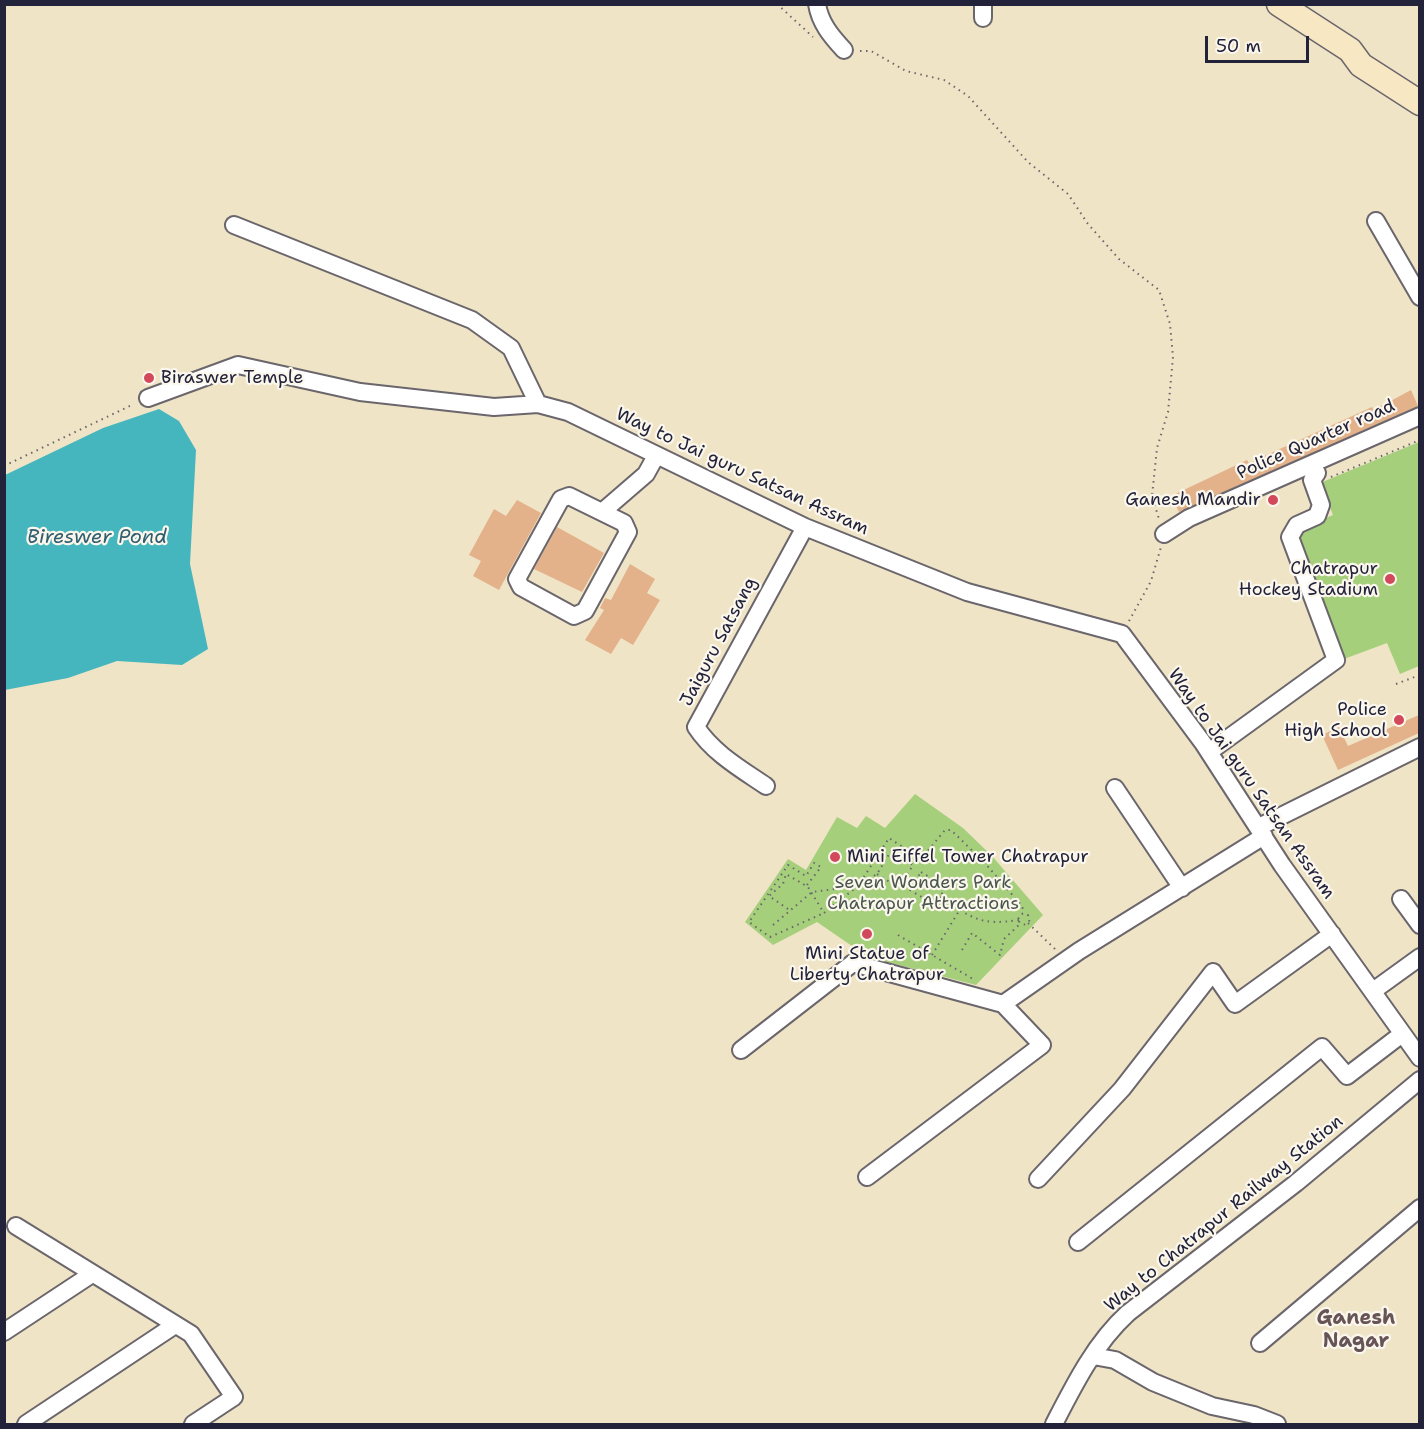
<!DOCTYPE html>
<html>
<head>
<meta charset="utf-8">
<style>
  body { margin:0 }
  #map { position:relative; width:1424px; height:1429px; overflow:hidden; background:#f0e4c7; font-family:"Shantell Sans",sans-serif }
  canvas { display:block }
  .frame { position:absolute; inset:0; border:6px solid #22223b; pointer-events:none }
  .scale { position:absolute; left:1205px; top:36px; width:104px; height:27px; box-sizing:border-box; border:3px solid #22223b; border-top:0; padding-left:8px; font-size:18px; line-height:21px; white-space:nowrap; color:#22223b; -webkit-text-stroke:4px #fbf7ec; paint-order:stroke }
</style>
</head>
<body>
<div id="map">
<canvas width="1424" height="1429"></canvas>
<div class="frame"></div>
<div class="scale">50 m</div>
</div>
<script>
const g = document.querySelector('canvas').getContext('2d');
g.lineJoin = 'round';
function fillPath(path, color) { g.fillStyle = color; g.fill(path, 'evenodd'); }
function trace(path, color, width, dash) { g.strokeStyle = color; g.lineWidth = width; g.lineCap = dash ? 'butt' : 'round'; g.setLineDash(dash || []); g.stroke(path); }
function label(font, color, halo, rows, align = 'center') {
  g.font = font + ' "Shantell Sans",sans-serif'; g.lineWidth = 4.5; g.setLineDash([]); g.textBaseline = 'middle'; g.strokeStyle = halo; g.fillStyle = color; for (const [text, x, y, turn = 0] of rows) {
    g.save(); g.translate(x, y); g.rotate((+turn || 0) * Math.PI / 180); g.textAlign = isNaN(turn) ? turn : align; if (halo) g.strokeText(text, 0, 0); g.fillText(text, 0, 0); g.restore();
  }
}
const green = new Path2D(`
  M1419 442V666L1400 674 1387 643 1344 659 1296 530 1333 515 1320 483Z
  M915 794 963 828 992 856 1043 915 976 985 868 957 817 922 773 945 745 922 788 859 806 870 837 817 857 828 866 816 885 828Z`);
const water = new Path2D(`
  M159 409 179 421 196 450 190 564 208 649 182 665 117 661 68 678 5 690V475L103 428Z`);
const building = new Path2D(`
  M1411 390 1418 406 1179 512 1171 496 1247 460 1249 463 1372 407 1373 409 1385 404Z
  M517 500 541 513 499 590 473 576 481 561 469 555 494 509 506 516Z
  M557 527 604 553 582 592 534 569Z
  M630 564 655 579 647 593 660 600 633 645 621 638 611 654 585 640 604 610 600 608 605 598 611 600Z
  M1419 715V733L1338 770 1322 735 1339 727 1348 746Z`);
const path = new Path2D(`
  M777 4 813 37
  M860 51H871L906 71 944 80 968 96 1028 162 1068 194 1088 224 1119 259 1159 290 1170 324 1173 357 1168 412 1157 448 1152 496 1159 519
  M4 466 134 404
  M1331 477 1420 440
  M1129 621 1151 581 1161 547
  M1396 684 1420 675
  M921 872 946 887 935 905 910 890Z
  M906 877 915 882
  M863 878 869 879 877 874 891 851 913 865 899 888 877 874
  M807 885 821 867 814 863 806 876 788 865 749 922 770 937 824 913
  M940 897C972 918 980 926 1019 920
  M788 909 769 896 783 884 786 874 808 887 824 913 858 886
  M1018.5 919a5.5 5.5 0 1 1 11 0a5.5 5.5 0 1 1-11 0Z
  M1028 923 1056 950
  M773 925 812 892 858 886 889 838 921 859 945 830H951L984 862 1022 906 1024 913
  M898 935 973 979
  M962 950 972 933 1000 955 1004 939 1021 923
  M932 955 959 911`);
const street = new Path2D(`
  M817 4C820 23 831 36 844 50
  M983 18V4
  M1376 221 1420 297
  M234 225 472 320 511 348 538 404
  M148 398 238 365 360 392 494 407 538 404 568 412 805 527 967 592 1122 634 1203 743 1282 865 1420 1058
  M569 496 624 523 628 532 585 611 574 616 521 587 517 579 561 499Z
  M602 512 646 474 656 456
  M1164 534 1189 518 1420 416
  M1209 752 1336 660 1290 537 1297 525 1317 516 1321 505 1312 480 1317 473
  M766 786C741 769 713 753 696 727L805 527
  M1115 788 1182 888
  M1259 827 1420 747
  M1401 899 1420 925
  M1373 991 1420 957
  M741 1050 853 963 1003 1004 1079 951 1264 836
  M867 1177 1042 1045 1003 1004
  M1038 1179 1122 1089 1213 972 1235 1004 1332 934
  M16 1226 191 1334 234 1397 193 1424
  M1078 1242 1322 1047 1347 1076 1402 1034
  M4 1332 92 1274
  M1260 1343 1420 1208
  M1093 1356 1115 1360 1153 1382 1212 1406 1254 1415 1277 1424
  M26 1424 175 1325
  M1054 1424C1074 1385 1095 1343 1128 1313L1296 1183 1420 1080`);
const secondary = new Path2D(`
  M1279 4 1350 50 1361 65 1420 103`);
const markers = [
  [149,378,6,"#d1495b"],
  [1273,500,6,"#d1495b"],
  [1390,579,6,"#d1495b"],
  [1399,720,6,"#d1495b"],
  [835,857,6,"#d1495b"],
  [867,934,6,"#d1495b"]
];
const poiNames = [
  ["Biraswer Temple",161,378,"left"],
  ["Ganesh Mandir",1261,500],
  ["Chatrapur",1378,569],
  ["Hockey Stadium",1378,590],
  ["Police",1387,710],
  ["High School",1387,731],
  ["Mini Eiffel Tower Chatrapur",847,857,"left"],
  ["Mini Statue of",867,954,"center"],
  ["Liberty Chatrapur",867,975,"center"]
];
const streetNames = [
  ["Police Quarter road",1316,440,-24],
  ["Way to Jai guru Satsan Assram",742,472,25],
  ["Jaiguru Satsang",719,642,-62],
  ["Way to Jai guru Satsan Assram",1251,784,55],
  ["Way to Chatrapur Railway Station",1224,1214,-39]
];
const parkNames = [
  ["Seven Wonders Park",923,883],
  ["Chatrapur Attractions",923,904]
];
const waterNames = [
  ["Bireswer Pond",97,538]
];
const neighbourhoodNames = [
  ["Ganesh",1356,1319],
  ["Nagar",1356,1342]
];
fillPath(green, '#a5cf7b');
fillPath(water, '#46b6be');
fillPath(building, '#e3b18a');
trace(street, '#6a666c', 20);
trace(secondary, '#6a666c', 27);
trace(path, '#6a666c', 2, [1.5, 4.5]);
trace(street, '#fff', 16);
trace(secondary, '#f8e7c3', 24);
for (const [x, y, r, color] of markers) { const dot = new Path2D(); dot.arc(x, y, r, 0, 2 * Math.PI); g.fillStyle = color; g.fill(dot); trace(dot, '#fbf7ec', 2); }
label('18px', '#22223b', '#fbf7ec', poiNames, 'right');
label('18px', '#22223b', '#fbf7ec', streetNames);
label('18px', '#49564e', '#fbf7ec', parkNames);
label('italic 20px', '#305d6f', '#fbf7ec', waterNames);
label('bold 20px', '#665457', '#fbf7ec', neighbourhoodNames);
</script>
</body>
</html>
